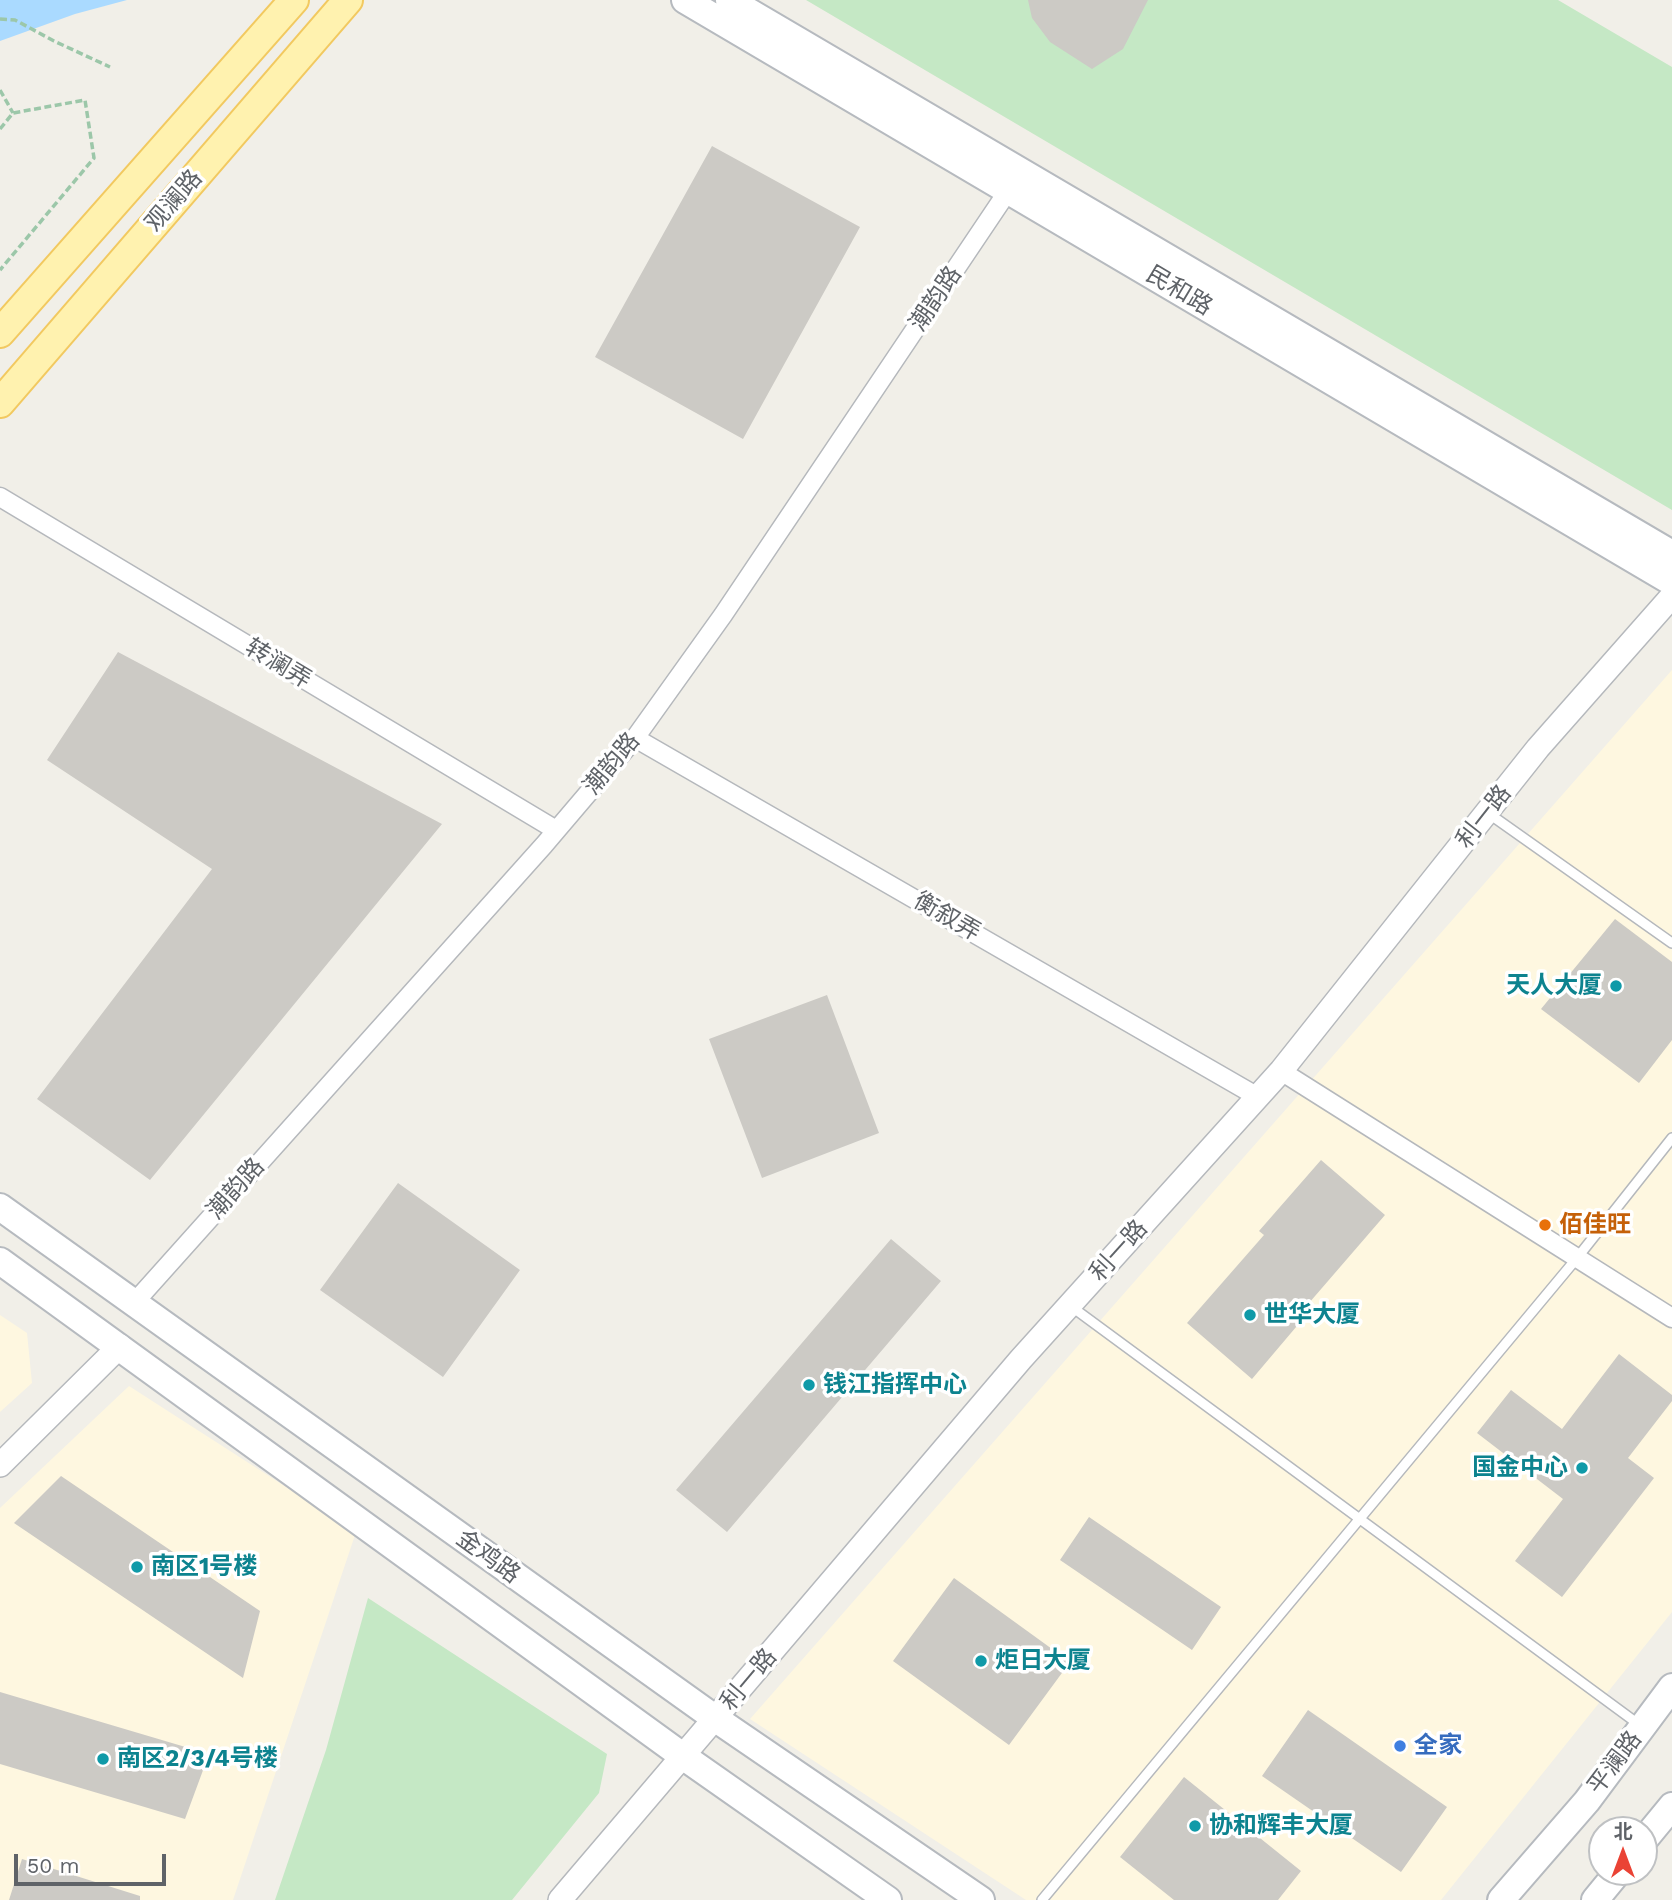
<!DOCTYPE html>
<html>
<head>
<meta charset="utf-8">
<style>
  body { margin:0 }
  #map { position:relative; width:1672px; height:1900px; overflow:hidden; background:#f1efe8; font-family:"Work Sans","Noto Sans SC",sans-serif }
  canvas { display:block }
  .north { position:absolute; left:1588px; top:1816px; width:70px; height:70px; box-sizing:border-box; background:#fff; border:2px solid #bfc1c3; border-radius:50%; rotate:0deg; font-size:19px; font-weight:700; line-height:28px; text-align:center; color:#5f6368 }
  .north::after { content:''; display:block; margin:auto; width:24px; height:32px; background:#ea4335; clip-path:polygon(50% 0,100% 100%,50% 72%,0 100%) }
  .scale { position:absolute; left:14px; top:1854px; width:152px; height:32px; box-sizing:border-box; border:4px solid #5f6368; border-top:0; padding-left:9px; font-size:21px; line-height:24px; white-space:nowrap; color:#5f6368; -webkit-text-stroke:5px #fff; paint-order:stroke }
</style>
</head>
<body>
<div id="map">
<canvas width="1672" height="1900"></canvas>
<div class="north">北</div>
<div class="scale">50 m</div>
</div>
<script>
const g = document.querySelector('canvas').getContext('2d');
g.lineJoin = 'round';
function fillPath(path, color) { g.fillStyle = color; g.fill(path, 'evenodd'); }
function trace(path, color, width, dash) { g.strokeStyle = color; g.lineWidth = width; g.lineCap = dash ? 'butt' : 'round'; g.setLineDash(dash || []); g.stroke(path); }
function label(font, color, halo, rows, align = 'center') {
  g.font = font + ' "Work Sans","Noto Sans SC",sans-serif'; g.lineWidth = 7; g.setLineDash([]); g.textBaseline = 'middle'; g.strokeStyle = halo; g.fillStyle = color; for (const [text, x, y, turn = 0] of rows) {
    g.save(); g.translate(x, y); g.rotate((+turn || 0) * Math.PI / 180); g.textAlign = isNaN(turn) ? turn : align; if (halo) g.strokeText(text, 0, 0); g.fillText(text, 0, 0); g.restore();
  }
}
const commercial = new Path2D(`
  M1672 670V1612L1441 1900H1026L750 1719Z
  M0 1315 27 1333 32 1383 0 1412Z
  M129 1386 356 1532 233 1900H0V1508Z`);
const green = new Path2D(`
  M806 0H1558L1672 67V510Z
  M368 1598 607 1754 599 1793 512 1900H275L326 1750Z`);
const water = new Path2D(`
  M0 0H127L75 14 0 41Z`);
const building = new Path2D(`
  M1028 0H1148L1123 49 1092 69 1050 42 1032 18Z
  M712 146 860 227 743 439 595 357Z
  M118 652 442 824 150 1180 37 1099 212 869 47 760Z
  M1615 919 1672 962V1040L1639 1083 1541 1009Z
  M827 995 879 1133 762 1178 709 1039Z
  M1321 1160 1385 1215 1309 1303 1313 1307 1252 1379 1187 1323 1264 1235 1259 1231Z
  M398 1183 520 1270 443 1377 320 1290Z
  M891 1239 941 1281 727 1532 676 1490Z
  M1619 1354 1672 1395V1401L1628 1458 1654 1478 1562 1597 1515 1561 1563 1499 1477 1433 1511 1390 1562 1429Z
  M61 1476 260 1611 243 1678 14 1523Z
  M1089 1517 1221 1607 1192 1650 1060 1560Z
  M954 1578 1070 1662 1009 1745 893 1661Z
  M0 1692 209 1754 185 1819 0 1764Z
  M1308 1710 1447 1807 1401 1872 1262 1776Z
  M1184 1777 1301 1871 1278 1900H1174L1120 1857Z
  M22 1859 140 1896V1900H9Z`);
const path = new Path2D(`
  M0 19 15 20 54 41 110 67
  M0 90 13 113
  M0 129 13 113 85 100 94 158 0 270`);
const service = new Path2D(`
  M1488 813 1672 943
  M1072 1307 1641 1726
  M1042 1900 1577 1258 1672 1138`);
const minor = new Path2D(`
  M0 497 556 830
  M635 738 1258 1097
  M1281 1071 1672 1318
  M134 1303 544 845 635 738 723 615 1014 182`);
const tertiary = new Path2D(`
  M0 1465 120 1346
  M560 1900 1021 1359 1281 1071 1538 748 1672 596`);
const secondary = new Path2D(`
  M685 0 1672 582
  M729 0 1672 554
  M0 1207 716 1719 981 1900
  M0 1261 684 1757 888 1900
  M1644 1840 1672 1806
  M1501 1900 1587 1801 1672 1687
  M1595 1900 1618 1872`);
const primary = new Path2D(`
  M0 333 294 0
  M0 403 348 0`);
const markers = [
  [1616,986,7,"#0f9aa8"],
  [1545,1225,7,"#e8710a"],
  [1250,1315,7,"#0f9aa8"],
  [809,1385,7,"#0f9aa8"],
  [1582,1468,7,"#0f9aa8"],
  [137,1567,7,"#0f9aa8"],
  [981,1661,7,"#0f9aa8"],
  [1400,1746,7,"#3f7fe0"],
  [103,1759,7,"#0f9aa8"],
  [1195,1826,7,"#0f9aa8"]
];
const streetNames = [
  ["观澜路",174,201,-49],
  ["民和路",1179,291,31],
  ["潮韵路",936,299,-56],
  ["转澜弄",278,664,31],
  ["潮韵路",612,764,-50],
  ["利一路",1484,817,-52],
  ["衡叙弄",947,917,30],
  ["潮韵路",236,1189,-48],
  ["利一路",1119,1251,-48],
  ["金鸡路",488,1557,36],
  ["利一路",749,1680,-50],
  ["平澜路",1615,1763,-53]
];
const cultureNames = [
  ["天人大厦",1602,986,"right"],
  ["世华大厦",1264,1315],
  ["钱江指挥中心",823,1385],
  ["国金中心",1568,1468,"right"],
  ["南区1号楼",151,1567],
  ["炬日大厦",995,1661],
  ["南区2/3/4号楼",117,1759],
  ["协和辉丰大厦",1209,1826]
];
const foodNames = [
  ["佰佳旺",1559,1225]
];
const shopNames = [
  ["全家",1414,1746]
];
fillPath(commercial, '#fef7e0');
fillPath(green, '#c5e8c5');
fillPath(water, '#aadaff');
fillPath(building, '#cccac5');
trace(service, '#b5b8bc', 12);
trace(minor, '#b5b8bc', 21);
trace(tertiary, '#b5b8bc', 26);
trace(secondary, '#b6babf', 30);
trace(primary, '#f2c960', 32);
trace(path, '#9cc7a9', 3.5, [7, 3.5]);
trace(service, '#fff', 9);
trace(minor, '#fff', 18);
trace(tertiary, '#fff', 23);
trace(secondary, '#fff', 26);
trace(primary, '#fff2af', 28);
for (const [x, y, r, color] of markers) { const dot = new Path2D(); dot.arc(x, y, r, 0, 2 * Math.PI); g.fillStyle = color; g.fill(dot); trace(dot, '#fff', 2.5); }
label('24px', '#5f6368', '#fff', streetNames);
label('bold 24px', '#0d838f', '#fff', cultureNames, 'left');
label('bold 24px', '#c56008', '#fff', foodNames, 'left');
label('bold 24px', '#366cbe', '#fff', shopNames, 'left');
</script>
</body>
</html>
